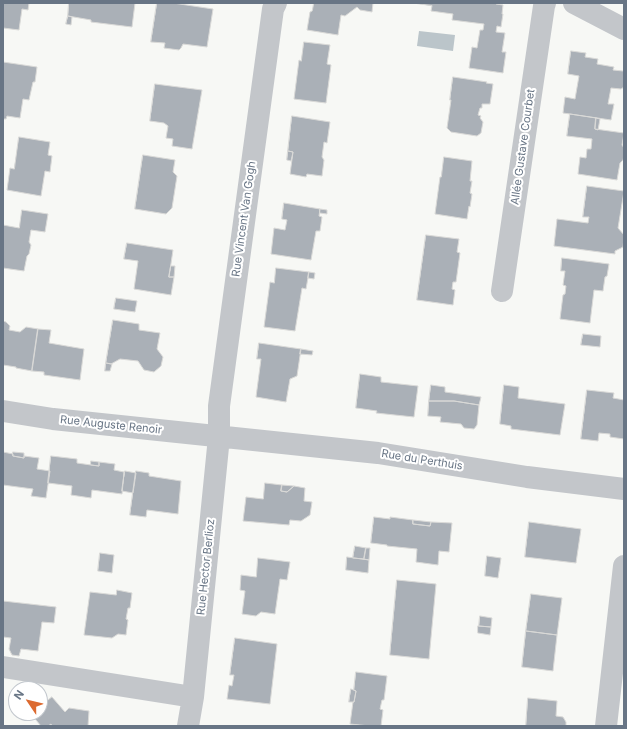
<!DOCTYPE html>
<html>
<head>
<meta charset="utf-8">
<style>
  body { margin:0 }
  #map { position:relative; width:627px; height:729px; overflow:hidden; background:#f7f8f5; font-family:Inter,sans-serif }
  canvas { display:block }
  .frame { position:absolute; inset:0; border:4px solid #687585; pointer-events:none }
  .north { position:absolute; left:8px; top:681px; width:40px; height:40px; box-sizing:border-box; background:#fff; border:1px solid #c3c8ce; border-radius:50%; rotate:305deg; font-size:11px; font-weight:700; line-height:16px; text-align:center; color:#687585 }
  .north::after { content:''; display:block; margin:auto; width:14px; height:18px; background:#dc6a30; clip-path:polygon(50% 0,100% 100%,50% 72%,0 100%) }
</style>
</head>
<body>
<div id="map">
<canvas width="627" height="729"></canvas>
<div class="frame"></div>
<div class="north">N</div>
</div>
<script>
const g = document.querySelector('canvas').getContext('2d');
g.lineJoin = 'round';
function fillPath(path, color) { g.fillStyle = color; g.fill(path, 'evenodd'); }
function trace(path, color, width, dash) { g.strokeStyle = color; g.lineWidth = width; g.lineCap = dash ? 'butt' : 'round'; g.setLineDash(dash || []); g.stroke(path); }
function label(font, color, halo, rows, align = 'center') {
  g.font = font + ' Inter,sans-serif'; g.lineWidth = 4; g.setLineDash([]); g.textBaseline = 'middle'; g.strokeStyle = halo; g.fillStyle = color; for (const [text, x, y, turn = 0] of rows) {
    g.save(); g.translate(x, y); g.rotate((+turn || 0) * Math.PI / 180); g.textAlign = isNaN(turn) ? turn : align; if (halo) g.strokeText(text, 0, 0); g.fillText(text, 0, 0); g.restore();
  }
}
const water = new Path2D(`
  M419 31 455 35 453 51 417 46Z`);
const building = new Path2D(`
  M3 3H29L28 10 22 9 19 30 3 28Z
  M69 3H135L132 27 91 22V20L68 16Z
  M157 3H173L213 9 207 47 183 44 181 48 179 50 164 48 165 43 151 42Z
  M314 3H373L372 12 360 10 357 7 345 16 341 15 338 35 307 30 310 12 312 11Z
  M413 3H496V4L503 5 502 14H503L501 27 497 26 496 32 505 33 502 52H506L503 73 469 68 472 47 477 48 480 30H483L484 24 452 20 453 14 431 11 432 6Z
  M68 16 72 17 71 25 66 24Z
  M304 42 330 45 327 64 331 65 326 103 294 99 299 60 301 61Z
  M571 51 586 53 585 57 598 59 597 64 614 67 613 70 623 71 624 72V87L621 89 611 88 608 104H614L611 120 563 113 565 97 575 99 579 76 568 74Z
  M3 62 37 67 35 82H33L29 100 23 99 20 118 7 116 6 119H3Z
  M453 77 487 82 486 83 493 84 490 104H482V108H480L478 115 481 116 480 118 483 122 481 133 477 136 451 132 447 128 451 100H450Z
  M155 84 202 90 192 149 172 146 173 139 166 138 168 126 164 123 150 121Z
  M570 114 596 118 595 129 624 133 622 145 624 148V156L623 160 620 163 617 180 578 174 580 157 586 158 587 149H591L592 139 567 136Z
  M292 116 330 122 327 143 324 142 322 157 324 160 322 176 307 174 306 177 290 174 293 152 288 151Z
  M596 118 600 119 598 130 595 129Z
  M19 137 50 142 48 155 52 156 50 172 45 171 41 196 7 190 10 168 14 169Z
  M288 151 293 152 291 161 287 160Z
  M143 155 175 160 173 172 177 176 172 208 166 214 135 209Z
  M444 157 472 161 470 181H472L470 193 472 194 470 207 469 206 467 219 435 214 440 177H441Z
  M587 186 624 191 618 228 624 235V238L623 247 615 251V254L554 246 557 219 588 223 589 217H583Z
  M284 203 320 209 319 216 322 217 320 231H316L311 260 271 254 274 228 285 230 287 220 282 219Z
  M320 209 327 210V214L320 213Z
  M22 210 48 214 45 232 31 230 29 242 31 245 29 254 27 256 24 271 3 268V225L19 228Z
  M426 235 459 239 457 252 460 253 456 282H453L452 289 455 290 453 305 417 300Z
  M127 243 173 250 169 277H174L171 295 134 289 138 261 124 259Z
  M562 258 609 264 607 276 605 277 603 291 594 290 590 323 560 319 563 295 565 294 566 286 563 285 565 271H561Z
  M171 266H175L174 277H169Z
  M276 268 309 272 306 289 302 288 295 331 264 327 270 282 274 283Z
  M309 272 315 273 314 279 308 278Z
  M116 298 137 301 135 312 114 309Z
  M113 320 139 324V330L160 333 157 349 163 357 161 366 154 372 144 370 138 361 120 359 111 364 106 363Z
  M3 321 6 322 10 326 9 330 20 332 26 327 38 329 32 371 16 368V367L3 365Z
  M38 329 51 330 49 343 84 349 80 380 44 375V372L32 371Z
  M583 334 601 336 600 347 581 345Z
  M259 343 301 349 297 376 290 379 286 402 256 397 261 359H257Z
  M301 349 313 351 312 355 300 354Z
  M106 363 112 364 110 371H105Z
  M360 374 381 377V382L418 386 414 417 376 413 377 411 356 408Z
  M431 385 445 387V392L481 397 479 405 454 401H429Z
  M504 385 519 387 518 398 565 404 560 435 511 429V426L500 424Z
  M587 390 614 393 613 398 624 400V439L610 437V434L599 433 598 441 581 439Z
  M429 401H454L479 405 477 425 474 429 464 428 461 424 440 422 441 417 428 416Z
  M3 452 13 454V456L24 458V456L39 458 37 469 50 471 46 498 31 496 33 489 3 485Z
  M13 452 24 453V458L13 456Z
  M51 456 77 459V463L91 465 99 466V462L115 464 114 470 124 472 122 494 92 490 91 498 71 495 72 486 48 483Z
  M91 461 99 462V466L91 465Z
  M125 471 136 473 133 493 122 491Z
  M136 471 149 473V476L181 481 178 514 147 510 146 517 130 515Z
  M265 483 282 485 281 491 287 492 294 486 305 488 304 501 312 502 310 515 301 521 290 520 289 525 243 521 246 497 263 499Z
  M282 485 294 486 287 492 281 491Z
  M374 517 390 519V517L413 520V524L430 526 431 522 452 523 449 552 439 551 438 565 416 562 417 549 387 546V545L371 543Z
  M413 520 431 522 430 526 413 524Z
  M529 522 581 529 576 563 525 557Z
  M355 546 366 548 364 559 353 558Z
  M366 548H370L369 560 364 559Z
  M100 553 114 555 112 573 98 571Z
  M487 556 501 558 498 578 485 576Z
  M347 557 369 560 368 573 346 570Z
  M258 558 290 562 287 580 280 579 275 614 261 612 256 616 242 614 245 591 240 590 241 575 256 577Z
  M397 580 436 584 429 659 390 655Z
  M117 590 132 593 130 608H128L126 619 128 620 126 635 118 634 112 638 84 635 90 592 116 595Z
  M531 594 562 598 557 635 526 631Z
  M3 601 56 607 54 623 42 622 38 651 21 649 19 656 12 655 9 649 11 638 3 637Z
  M480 616 492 618 491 627 479 626Z
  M478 626 491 627 490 635 478 633Z
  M526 631 557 635 553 671 522 667Z
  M235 638 277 644 270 704 227 699 229 685 232 686 234 675H230Z
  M356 672 387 676 384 700H382L380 709 383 710 381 726H370L350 724 353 702H354L356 691 354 690Z
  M351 689 356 691 354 702H349Z
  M52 697 65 712 69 708 89 711 88 726H52L51 724 48 726H41L31 714 32 713H40V707Z
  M528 698 557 701 556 716 563 717 566 722V726H526Z`);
const minor = new Path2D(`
  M574 3 624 29
  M502 291 544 6 545 3
  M3 411 53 419 378 453 527 477 624 489
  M3 667 193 697
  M188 726 193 697 219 437V406L273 9 276 3
  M606 726 624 566`);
const streetNames = [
  ["Allée Gustave Courbet",523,147,-82],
  ["Rue Vincent Van Gogh",244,219,-82],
  ["Rue Auguste Renoir",111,425,6],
  ["Rue du Perthuis",422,460,9],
  ["Rue Hector Berlioz",206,567,-84]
];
fillPath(water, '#bbc5ca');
fillPath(building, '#aab0b7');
trace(building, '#d9d9d7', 1);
trace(minor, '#c3c6ca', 22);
label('11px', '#687585', '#fff', streetNames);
</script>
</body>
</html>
